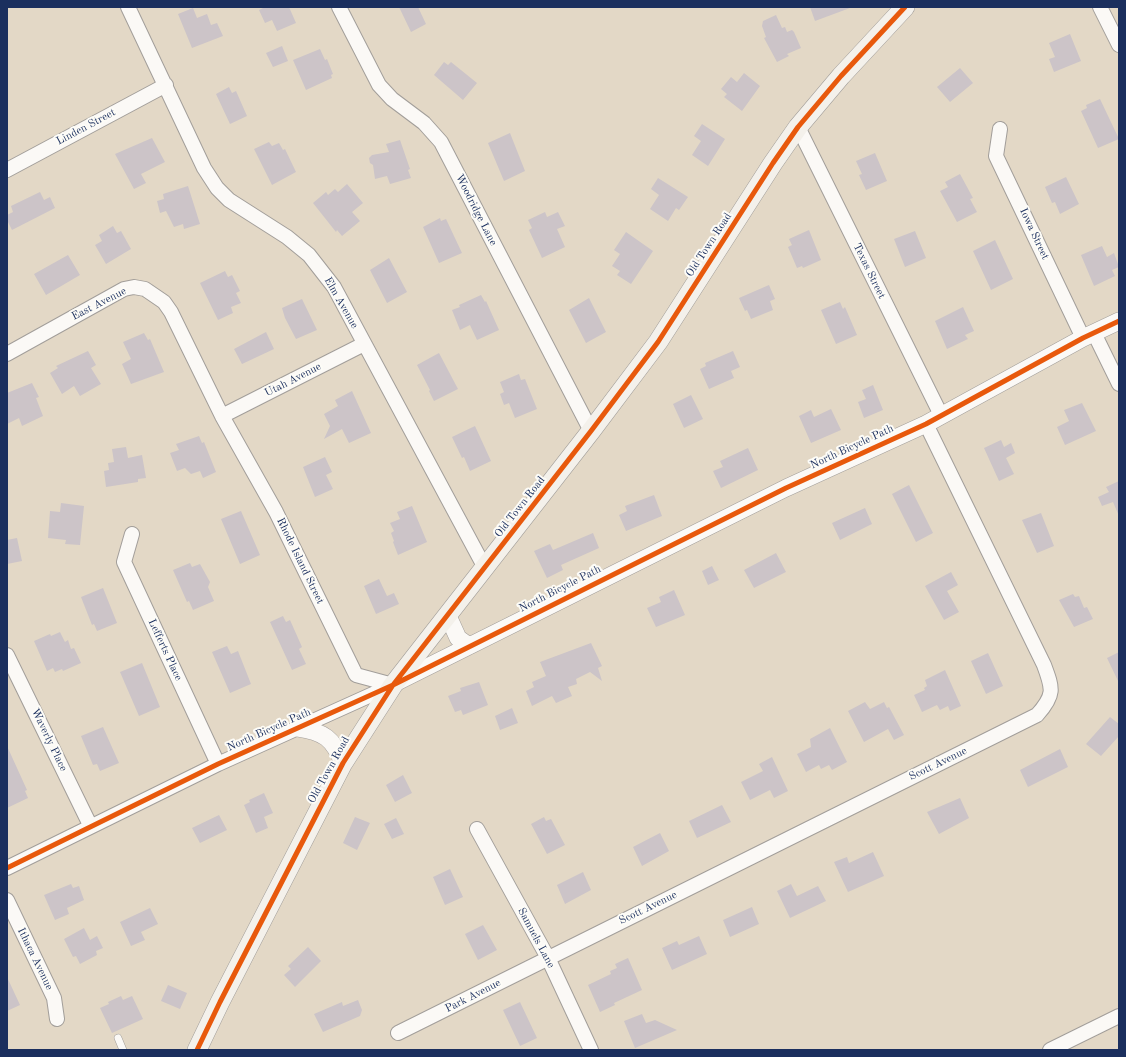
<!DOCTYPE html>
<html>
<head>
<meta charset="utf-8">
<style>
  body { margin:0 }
  #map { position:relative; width:1126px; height:1057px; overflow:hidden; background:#e3d8c6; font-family:"Old Standard TT",serif }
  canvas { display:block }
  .frame { position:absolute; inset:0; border:8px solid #1b2f5e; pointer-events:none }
</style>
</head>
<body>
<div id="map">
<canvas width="1126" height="1057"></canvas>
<div class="frame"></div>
</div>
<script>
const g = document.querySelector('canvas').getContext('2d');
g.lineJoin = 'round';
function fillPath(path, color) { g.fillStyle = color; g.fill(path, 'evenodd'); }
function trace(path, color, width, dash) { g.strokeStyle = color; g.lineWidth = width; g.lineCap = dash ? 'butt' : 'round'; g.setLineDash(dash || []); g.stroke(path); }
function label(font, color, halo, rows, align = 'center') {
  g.font = font + ' "Old Standard TT",serif'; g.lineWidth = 4; g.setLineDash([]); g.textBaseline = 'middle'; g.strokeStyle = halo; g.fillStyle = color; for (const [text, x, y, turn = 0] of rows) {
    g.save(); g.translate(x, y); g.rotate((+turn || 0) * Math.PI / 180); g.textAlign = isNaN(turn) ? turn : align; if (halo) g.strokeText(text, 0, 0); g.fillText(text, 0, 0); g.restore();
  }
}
const building = new Path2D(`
  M265 7H289L296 23 277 31 272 20 265 23 259 10Z
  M399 7H418L426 24 411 32Z
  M810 7H849L850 8 815 21Z
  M193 8 197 18 207 14 211 25 217 23 223 36 192 48 178 14Z
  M776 15 782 28 785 27 787 32 792 30 794 32 801 48 787 54 789 56 777 62 764 38 766 37 762 26 763 21Z
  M1070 34 1081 61 1054 72 1049 59 1055 57 1049 43Z
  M282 46 288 61 273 67 266 53Z
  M320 49 325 60 327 59 333 74 331 75 332 78 306 90 293 60Z
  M444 62 448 65 451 62 477 83 463 100 434 75Z
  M960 68 973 83 950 102 937 87Z
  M744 73 760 86 742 111 724 97 727 94 721 89 731 77 737 82Z
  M229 87 232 93 236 91 247 116 230 124 216 94Z
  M1100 99 1119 139 1098 148 1081 111 1087 108 1086 105Z
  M702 124 725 139 708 166 692 155 701 141 694 136Z
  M510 133 525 171 504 181 488 143Z
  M152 138 165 162 141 174 146 183 134 189 115 154Z
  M400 140 410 169 408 170 411 178 390 184 387 176 375 179 373 165 370 163 369 158 372 155 389 152 386 144Z
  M269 142 272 146 279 143 283 150 285 149 296 172 272 185 254 149Z
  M875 153 887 181 866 190 859 175 862 174 856 161Z
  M960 174 973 198 970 199 977 212 957 222 940 191 948 187 945 182Z
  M1066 177 1079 204 1060 214 1055 202 1052 203 1045 187Z
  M658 178 688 197 679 210 676 208 668 221 650 209 659 195 651 189Z
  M347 184 363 203 352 212 360 221 342 236 337 230 336 232 313 203 326 192 328 195 335 189 338 192Z
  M188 186 200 224 184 229 183 224 174 227 166 211 160 213 157 201 164 199 163 194Z
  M40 192 44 200 50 197 55 208 12 230 7 220V215L13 212 11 206Z
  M545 212 547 217 558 212 565 226 557 229 565 247 542 258 529 230 532 228 528 220Z
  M440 218 441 221 446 219 462 253 439 263 423 227Z
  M113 226 117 233 121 231 131 249 106 264 95 245 102 241 99 235Z
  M809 230 821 260 803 268 802 266 797 268 788 247 792 245 789 239Z
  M915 231 926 258 905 267 894 239Z
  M626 232 653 251 631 284 617 275 620 271 612 266 620 254 614 250Z
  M995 240 1013 279 991 290 973 251Z
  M1102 246 1107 257 1114 253 1119 267 1112 270 1115 276 1094 286 1081 255Z
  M68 255 80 275 46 295 34 274Z
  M389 258 407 292 387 303 370 270Z
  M225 271 228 277 232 275 240 291 236 293 241 303 231 307 233 313 218 320 200 283Z
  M769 285 775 299 770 301 773 310 751 319 747 310 745 311 739 298Z
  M481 295 485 302 486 301 499 330 477 340 470 325 460 330 452 310 460 307 459 305Z
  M589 298 606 332 586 343 569 310Z
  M302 299 317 330 296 339 285 318 282 308Z
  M840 302 843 309 845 307 857 335 836 344 821 310Z
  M963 307 974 331 965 335 968 339 947 349 935 321Z
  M266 332 274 349 242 364 234 349Z
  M144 333 148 340 150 339 164 372 131 384 122 364 131 359 123 342Z
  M88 351 96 365 91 368 101 384 80 396 74 386 62 394 50 373 58 368 56 366Z
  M733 351 740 367 731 371 734 378 709 389 700 369 706 366 705 363Z
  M439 353 458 389 434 401 429 391 430 390 417 365Z
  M519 374 521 380 525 379 537 409 515 418 509 403 504 405 500 394 504 392 500 382Z
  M32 383 39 397 36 398 43 416 22 426 19 418 7 424V393Z
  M873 385 883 410 864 418 858 402 866 399 862 390Z
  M352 391 371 433 349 443 342 429 324 439 330 426 324 414 338 406 335 400Z
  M691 395 703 419 684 428 673 404Z
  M1082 403 1096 431 1065 445 1057 427 1069 421 1064 410Z
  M831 409 841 430 811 443 799 416 811 410 814 417Z
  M475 426 491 461 470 471 464 457 462 458 452 437Z
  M199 436 202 443 204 442 216 472 203 478 200 471 191 474 185 468 177 471 170 453 179 450 176 444Z
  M1001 440 1004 447 1011 443 1015 453 1006 458 1014 474 999 481 984 448Z
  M126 447 128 458 142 455 146 478 138 479V482L106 487 104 471 109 470 108 463 114 462 112 449Z
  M748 448 758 470 721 488 713 471 723 467 720 461Z
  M325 457 332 472 326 475 333 489 315 497 303 467Z
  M1119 481V516L1113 502 1102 506 1098 497 1109 492 1106 487Z
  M909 485 933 533 916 542 892 494Z
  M654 495 662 516 626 531 619 515 627 511 625 506Z
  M61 503 84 506 80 545 65 544 66 540 48 538 50 511 60 512Z
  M412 506 427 542 398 555 393 542 394 541 391 533 394 531 390 523 400 519 397 512Z
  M865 508 872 524 840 540 832 523Z
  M241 511 260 555 240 564 221 519Z
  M1041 513 1054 546 1037 553 1022 520Z
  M593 533 599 548 561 565 563 570 547 578 534 551 550 544 553 550Z
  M17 538 22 561 7 564V540Z
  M776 553 786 572 754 588 744 570Z
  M190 563 192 567 200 564 210 582 208 587 214 601 193 610 189 601 187 602 173 570Z
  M712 566 719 580 708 585 702 571Z
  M951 572 958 585 947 591 959 612 944 620 925 586Z
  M379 579 387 596 394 593 399 604 376 614 364 586Z
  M103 588 117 623 97 631 94 624 92 625 81 597Z
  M674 590 685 615 656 627 647 608 661 602 659 597Z
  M1073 594 1075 597 1079 596 1084 608 1087 607 1093 619 1074 627 1059 600Z
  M283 616 286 622 290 620 302 647 299 649 306 664 292 670 270 622Z
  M60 632 65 642 68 640 71 649 74 648 81 663 63 671 62 669 55 672 53 668 47 671 34 641 50 634 51 636Z
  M591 643 602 666 598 668 602 681 590 672 576 679 577 684 568 687 572 696 556 703 552 696 532 706 526 691 534 687 532 682 546 676 540 662Z
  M227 646 231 654 238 651 251 684 230 693 212 652Z
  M1119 652V683L1107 658Z
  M988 653 1003 686 986 694 971 661Z
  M142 663 160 707 139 716 120 672Z
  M945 670 961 706 950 711 948 706 940 710 937 705 922 712 914 695 925 690 924 688 927 686 925 680Z
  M479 682 488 705 463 715 461 710 455 712 448 696 461 691 460 688Z
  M865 702 870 709 884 702 887 708 889 707 904 735 894 740 888 729 864 742 848 711Z
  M512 708 518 723 500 730 495 716Z
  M1110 717 1119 724V736L1101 756 1086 744Z
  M103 727 119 763 100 771 97 764 93 765 81 736Z
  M830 728 847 762 832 770 829 765 821 769 819 765 806 772 797 754 811 747 810 739Z
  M7 746 27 790 25 791 28 798 7 808Z
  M1060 749 1068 767 1028 787 1020 770Z
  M772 757 788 791 774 798 770 790 750 800 741 782 763 771 759 764Z
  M403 775 412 793 395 802 386 785Z
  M264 793 273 813 264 817 268 828 256 833 244 805 250 802 249 800Z
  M960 798 969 818 939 834 927 812Z
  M722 805 731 822 697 838 689 821Z
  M219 815 227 830 200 843 192 828Z
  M355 817 370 823 357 850 343 843Z
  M544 817 546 821 551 819 565 845 547 854 531 824Z
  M396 818 404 834 392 839 384 824Z
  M660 833 669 851 642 866 633 847Z
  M873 852 884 876 848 892 834 862 847 857 849 863Z
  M450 869 463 897 445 905 433 877Z
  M583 872 591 890 565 904 557 885Z
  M71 884 73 888 79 886 84 900 67 908 69 914 55 920 44 895Z
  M791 884 797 896 818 886 826 901 790 918 777 891Z
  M752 907 759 924 730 937 723 920Z
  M150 908 158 924 141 932 145 940 131 946 120 922Z
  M483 925 497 950 478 960 465 934Z
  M84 928 90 940 97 936 103 948 96 951 97 955 80 964 76 956 73 957 64 939Z
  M699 936 707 954 672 970 662 948 677 941 679 945Z
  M308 947 321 961 295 987 284 975 291 969 288 966Z
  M628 958 642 990 614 1003 615 1005 600 1012 588 985 611 974 610 971 617 968 615 964Z
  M7 977 20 1005 7 1011Z
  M168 985 187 993 180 1009 161 1001Z
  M121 996 123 1000 132 996 143 1019 112 1033 100 1008 109 1004 108 1002Z
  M358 1000 362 1010 360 1016 323 1032 314 1014 342 1002 343 1006Z
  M520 1002 537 1038 520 1046 503 1010Z
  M642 1014 646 1023 655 1020 677 1030 635 1048 624 1021Z`);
const service = new Path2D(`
  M118 1038 123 1050`);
const minor = new Path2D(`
  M128 7 204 168 217 188 229 200 287 237 309 255 334 287 485 568
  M339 7 379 85 392 99 424 123 441 142 591 431
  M1100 7 1119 45
  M798 127 941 415
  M1000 129 996 156 1083 338
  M7 170 166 85
  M1094 333 1119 384
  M7 354 124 289 134 287 145 289 164 302 171 312 222 416 276 512 356 675 393 685
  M222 416 364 344
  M132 534 124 562 218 764
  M7 655 90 825
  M477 829 548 958 591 1050
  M7 868 218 764 393 685
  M7 900 54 998 57 1019
  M398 1033 1037 715C1055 695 1053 689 1044 665L926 424
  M1050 1050 1119 1016`);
const tertiary = new Path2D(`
  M448 616 458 638 469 646
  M395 683 786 488 926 424 1083 338 1119 321
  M298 728C324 732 333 738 343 763`);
const secondary = new Path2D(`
  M197 1050 220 1002 343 763 393 685 591 431 658 342 773 163 798 127 841 76 905 7`);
const cycleway = new Path2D(`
  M7 868 218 764 393 685 786 488 926 424 1083 338 1119 321
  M197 1050 220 1002 343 763 393 685 591 431 658 342 773 163 798 127 841 76 905 7`);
const streetNames = [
  ["Linden Street",86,127,-28],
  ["Woodridge Lane",476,210,63],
  ["Iowa Street",1034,234,65],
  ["Old Town Road",709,245,-57],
  ["Texas Street",869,271,64],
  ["Elm Avenue",341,303,60],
  ["East Avenue",99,304,-27],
  ["Utah Avenue",293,380,-27],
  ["North Bicycle Path",852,447,-25],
  ["Old Town Road",520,507,-52],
  ["Rhode Island Street",300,561,64],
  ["North Bicycle Path",560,589,-27],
  ["Lefferts Place",165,650,65],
  ["North Bicycle Path",269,730,-24],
  ["Waverly Place",49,740,64],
  ["Scott Avenue",938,764,-26],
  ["Old Town Road",329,770,-61],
  ["Scott Avenue",648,908,-26],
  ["Samuels Lane",536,938,62],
  ["Ithaca Avenue",35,959,64],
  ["Park Avenue",473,996,-27]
];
fillPath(building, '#ccc4c8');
trace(service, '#a29e9a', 8);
trace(minor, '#a29e9a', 16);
trace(tertiary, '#a29e9a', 18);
trace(secondary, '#a29e9a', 20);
trace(service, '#fbf9f6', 7);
trace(minor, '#fbf9f6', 14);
trace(tertiary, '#fbf9f6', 17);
trace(secondary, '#f4f1eb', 19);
trace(cycleway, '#e8590c', 5);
label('11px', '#1b2f5e', '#fdfcf7', streetNames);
</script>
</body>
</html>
